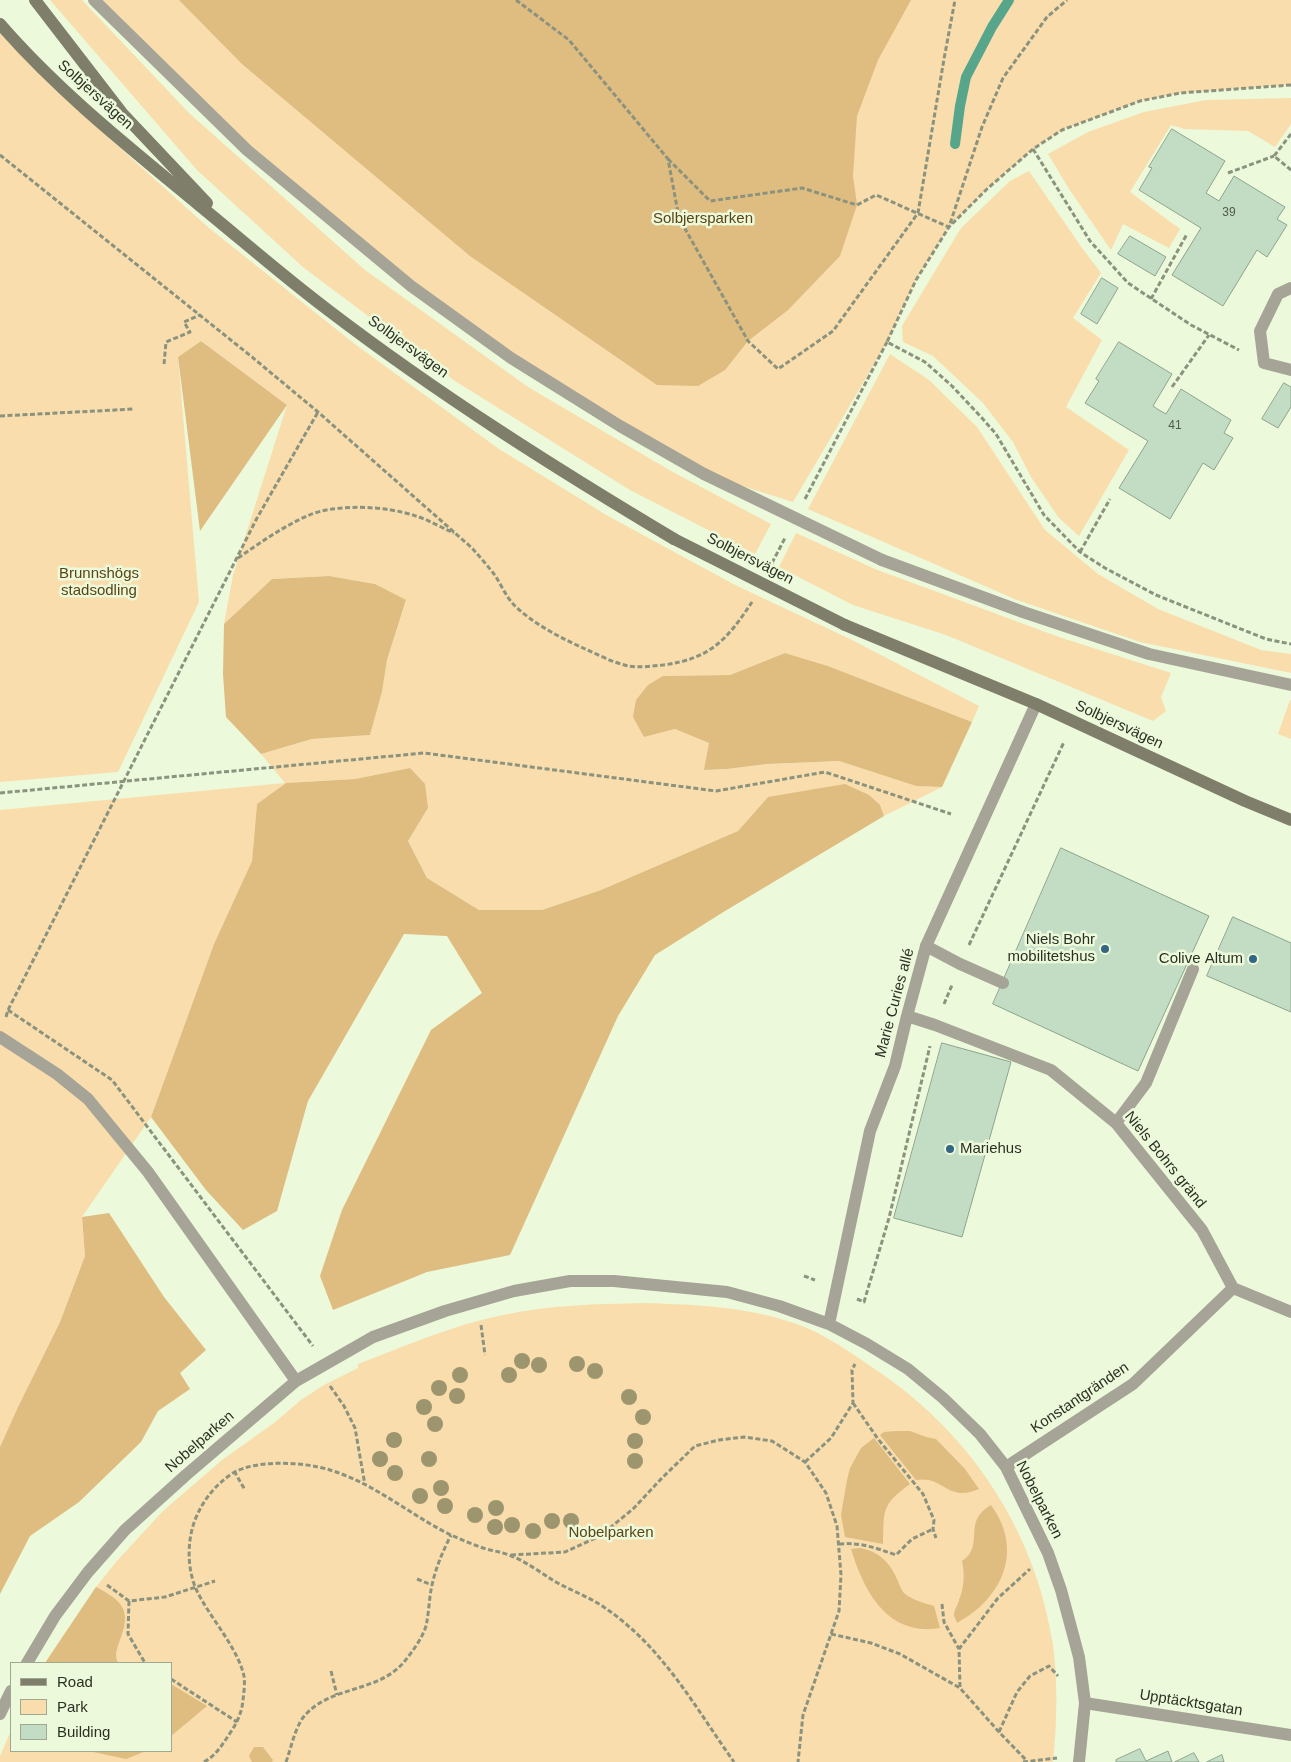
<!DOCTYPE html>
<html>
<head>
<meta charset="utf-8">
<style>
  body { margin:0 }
  #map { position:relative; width:1291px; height:1762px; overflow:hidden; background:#ecf9da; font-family:Helvetica,sans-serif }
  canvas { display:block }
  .legend { position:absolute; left:10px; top:1662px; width:162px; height:90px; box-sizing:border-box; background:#ecf9da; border:1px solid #9fa991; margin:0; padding:6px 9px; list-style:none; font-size:15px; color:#2c3024 }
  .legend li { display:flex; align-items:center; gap:10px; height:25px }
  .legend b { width:25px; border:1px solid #9fa991 }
</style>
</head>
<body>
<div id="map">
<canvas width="1291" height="1762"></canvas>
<ul class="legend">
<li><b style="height:6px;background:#7f7e6a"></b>Road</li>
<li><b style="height:14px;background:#f9ddad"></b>Park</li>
<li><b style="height:14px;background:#c3ddc4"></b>Building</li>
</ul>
</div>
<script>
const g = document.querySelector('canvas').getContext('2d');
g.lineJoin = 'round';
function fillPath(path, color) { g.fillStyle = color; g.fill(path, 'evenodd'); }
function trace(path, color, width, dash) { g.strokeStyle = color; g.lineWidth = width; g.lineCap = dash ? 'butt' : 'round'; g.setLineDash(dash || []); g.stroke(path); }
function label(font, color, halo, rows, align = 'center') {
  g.font = font + ' Helvetica,sans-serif'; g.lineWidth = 5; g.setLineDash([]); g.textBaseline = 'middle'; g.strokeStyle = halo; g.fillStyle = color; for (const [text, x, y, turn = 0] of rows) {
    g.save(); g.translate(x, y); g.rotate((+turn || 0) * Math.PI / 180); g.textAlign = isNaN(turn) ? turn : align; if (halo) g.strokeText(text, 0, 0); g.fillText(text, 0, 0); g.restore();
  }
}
const green = new Path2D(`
  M50 0H82L189 113 365 270 528 387 671 471 771 524 755 554 630 490 455 381 304 268 197 170Z
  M94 0H1291V85L1180 93 1140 101 1062 130 1033 149 987 189 949 227 916 280 887 342 793 502 704 474 511 358 247 150Z
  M0 29 52 87 209 228 356 345 499 449 608 516 735 585 850 639 979 706 972 722 828 666 785 653 730 675 663 676 644 737 675 729 709 743 705 770 727 769 767 764 839 761 916 786 942 787 884 816 880 805 768 797 738 831 601 890 542 910H479L427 878 408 841 428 808 410 768 355 779 286 783 257 804 252 861 214 944 151 1117 82 1217 85 1256 60 1322 17 1409 0 1447V810L285 783 261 754 312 739 370 735 382 692 387 660 406 601 375 584 329 576 272 579 224 624 233 575 287 405 201 341 178 357 199 602 118 772 0 782Z
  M1291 98V124L1275 147 1248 131 1185 129 1171 125 1130 192 1180 229 1169 248 1123 224 1111 250 1069 189 1048 154 1088 132 1144 112 1206 100Z
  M1029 171 1082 248 1101 273 1073 318 1102 340 1066 407 1129 450 1079 536 1059 518 1031 477 1013 442 983 403 933 356 903 342 902 326 961 228 1010 181Z
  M890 354 929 380 977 427 1045 530 1098 574 1158 609 1261 650 1291 654V673L1140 642 1017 600 808 509Z
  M796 533 875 569 1059 637 1171 673 1161 697 1166 711 1153 721 946 635 853 605 779 567Z
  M1290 700H1291V739L1278 734Z
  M644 1303C698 1305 742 1306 794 1323 824 1333 853 1354 879 1372 972 1435 1036 1533 1053 1645 1058 1683 1057 1724 1053 1762H0V1756L11 1731V1751H171V1663H45L96 1587 116 1562 163 1511 222 1460 274 1423 301 1400 324 1385 358 1368V1364C405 1346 453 1325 503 1315 549 1305 597 1304 644 1303Z`);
const forest = new Path2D(`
  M179 0H911L878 60 857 116 853 176 857 205 840 256 788 310 748 341 725 370 698 386 657 385 470 256 242 64Z
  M201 341 287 405 200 531 178 357Z
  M329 576 375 584 406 600 387 660 382 692 370 735 312 739 261 754 226 717 223 674 224 624 272 579Z
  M785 653 828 666 972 722 942 787 916 786 839 761 767 764 727 769 704 770 709 743 675 729 644 737 633 717 636 700 648 685 663 676 730 675Z
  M410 768 425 784 428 808 408 841 427 878 479 910H542L601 890 738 831 768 797 845 784 869 795 880 805 884 816 725 911 655 955 618 1016 510 1255 427 1272 333 1310 320 1276 342 1210 431 1030 482 993 447 936 404 934 308 1101 277 1211 243 1230 206 1190 151 1117 214 944 252 861 257 804 286 783 355 779Z
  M109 1213 164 1297 206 1350 180 1373 190 1389 158 1411 141 1442 79 1502 30 1536 0 1594V1447L17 1409 60 1322 85 1256 82 1217Z
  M896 1431H910L926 1437 936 1439 965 1469 979 1489C947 1503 944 1475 916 1480L880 1435 884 1432Z
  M874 1438 910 1484C881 1505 884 1510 883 1544L845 1537 841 1515 847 1480 850 1468 861 1448Z
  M991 1505C1024 1550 1003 1598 957 1623 957 1621 954 1617 954 1615 954 1610 958 1605 959 1600 964 1588 965 1574 962 1561 986 1545 961 1522 991 1505Z
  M859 1548C877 1550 890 1562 897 1579 899 1583 901 1590 904 1593 912 1600 924 1603 934 1606L940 1628C888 1637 864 1592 851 1549Z
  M96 1587C122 1601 132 1609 120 1640 117 1648 114 1655 118 1663H45Z
  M171 1684 207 1706 171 1736Z
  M254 1747H263L273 1760 272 1762H252L249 1756Z
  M89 1751H146L126 1759Z`);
const stream = new Path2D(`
  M955 144 960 106 966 77 992 27 1009 0`);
const building = new Path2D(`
  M1172 129 1225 161 1206 193 1219 201 1234 176 1285 207 1277 219 1287 225 1267 257 1257 250 1223 306 1172 275 1201 228 1139 190 1152 168 1149 167Z
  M1130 236 1166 257 1155 276 1118 254Z
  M1102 278 1118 288 1097 324 1081 314Z
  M1119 342 1172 374 1153 406 1159 410 1166 414 1181 389 1231 420 1224 433 1233 438 1214 470 1203 463 1170 519 1119 488 1148 441 1085 403 1099 381 1096 379Z
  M1284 383 1291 387V407L1278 428 1262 419Z
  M1061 848 1209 916 1138 1071 993 1004Z
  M1233 917 1291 943V1012L1207 976Z
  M942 1043 1011 1062 962 1237 894 1218Z
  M1140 1749 1146 1761 1168 1751 1172 1762H1116V1760Z
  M1194 1753 1199 1762H1175Z
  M1222 1755 1224 1762H1207Z`);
const path = new Path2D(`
  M516 0 569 40 668 159 679 218 748 341 778 369 833 331 918 213 944 59 955 0
  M1291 85 1180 93 1140 101 1062 130 1033 149 987 189 949 227 916 280 887 342 925 362 952 386 981 417 996 434 1044 515 1080 552 1105 568 1156 595 1266 639 1291 644
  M1291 134 1274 156 1291 170
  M1033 149 1090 241 1128 283 1191 325 1239 350
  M0 155 252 357 318 412 472 548C479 556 487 565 494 574 501 584 506 597 515 606 534 624 559 637 583 648 597 654 613 663 629 666 639 668 652 666 663 665 710 659 727 640 752 602
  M668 159 710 201 802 188 857 205 876 195 949 227 982 127 1003 78 1047 17 1067 0
  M1228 173 1274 156
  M1151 299 1187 234
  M164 364 166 342 190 332 184 322 200 315
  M1172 387 1209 335
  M0 416 134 409
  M805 499 887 342
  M1080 552 1110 499
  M238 558C260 543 282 527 307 516 335 503 387 506 416 516 429 520 442 528 454 533
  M772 563 785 538
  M0 793 424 753 716 791 825 772 951 814
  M969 945 1064 742
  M944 1004 952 985
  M8 1010 112 1080 313 1346
  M6 1017 8 1010 257 518 318 412
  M804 1276 815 1280
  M857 1299 864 1302 889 1218 930 1046
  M481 1325 485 1355
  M330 1386 344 1406 355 1428 365 1485
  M853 1403 878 1439 923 1494 934 1520 933 1529 936 1538
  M805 1462 831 1438 853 1403 852 1370 855 1364
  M234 1471 245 1490
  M839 1544C860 1542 876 1548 896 1555L912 1539 933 1529
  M511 1555 565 1552 600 1536 633 1509 662 1478 695 1446 719 1440 744 1437 772 1441 805 1462 826 1493 837 1526 841 1575 839 1611 803 1715 798 1762
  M417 1579 432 1585
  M107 1585 129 1601 165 1597 215 1581
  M129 1601 128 1634 145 1663
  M942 1604 944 1622 959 1649
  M831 1634 871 1643 900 1654 960 1688 999 1732 1027 1761
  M331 1671 337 1695
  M171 1679 237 1722
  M960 1687 959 1649 998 1598 1030 1569
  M999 1732 1017 1692 1030 1676 1049 1666 1058 1676
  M204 1762C217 1755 224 1742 232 1730 238 1721 242 1711 243 1700 244 1692 245 1683 244 1676 237 1646 209 1617 196 1589 187 1568 187 1541 195 1520 203 1500 215 1485 233 1473 257 1459 304 1462 330 1470 374 1483 410 1515 451 1535 462 1540 474 1545 486 1549 494 1551 501 1552 509 1555 525 1561 540 1572 554 1581 572 1591 592 1598 608 1610 617 1616 626 1624 634 1631 675 1669 702 1717 734 1762
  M286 1762C291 1748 294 1732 302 1719 327 1685 377 1694 404 1662 412 1652 422 1639 426 1626 429 1613 429 1598 432 1585 436 1567 443 1551 451 1535
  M1023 1762 1057 1758`);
const lane = new Path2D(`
  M94 0 247 150 411 286 511 358 620 426 704 474
  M1291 288 1278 294 1260 331 1264 363 1291 370
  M882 560 1023 612 1149 654 1291 685
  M926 946 960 964 1003 983`);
const street = new Path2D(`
  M907 1016 935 1025 1051 1070 1116 1123 1202 1230 1233 1288 1291 1312
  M0 1037 57 1074 88 1099 148 1172 296 1381
  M1116 1123 1146 1083 1193 969
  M829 1324 870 1131 895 1066 907 1016 926 946 1036 704
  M1006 1467 1133 1384 1233 1288
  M27 1663 55 1616 88 1572 125 1530 186 1475 296 1381 373 1337 445 1311 514 1291 570 1281H614L727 1292 779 1306 829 1324 867 1344 908 1369 943 1398 980 1434 1006 1467 1048 1553 1061 1590 1079 1657 1085 1703 1079 1762
  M1085 1703 1291 1735
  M0 1714 11 1691`);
const secondary = new Path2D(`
  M35 0 122 113 207 203
  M0 24C59 92 130 148 199 205 242 240 284 277 328 310 438 394 555 468 674 539
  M845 625 1036 704 1245 801 1291 820`);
const laneBridge = new Path2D(`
  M704 474 882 560`);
const secondaryBridge = new Path2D(`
  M674 539 845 625`);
const trees = [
  [522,1361],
  [577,1364],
  [539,1365],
  [595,1371],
  [460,1375],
  [509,1375],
  [439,1388],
  [457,1396],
  [629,1397],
  [424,1407],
  [643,1417],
  [435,1424],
  [394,1440],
  [635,1441],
  [380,1459],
  [429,1459],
  [635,1461],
  [395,1473],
  [441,1488],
  [420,1496],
  [445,1506],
  [496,1508],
  [475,1515],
  [552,1521],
  [571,1521],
  [512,1525],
  [495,1527],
  [533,1531]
];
const markers = [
  [1105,949,5,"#326682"],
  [1253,959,5,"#326682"],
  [950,1149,5,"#326682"]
];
const numberNames = [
  ["39",1229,213],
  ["41",1175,426]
];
const streetNames = [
  ["Solbjersvägen",95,95,42],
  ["Solbjersvägen",408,347,36],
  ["Solbjersvägen",750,559,27],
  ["Solbjersvägen",1119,725,25],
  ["Marie Curies allé",895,1003,-75],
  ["Niels Bohrs gränd",1165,1160,51],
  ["Konstantgränden",1080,1398,-34],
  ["Nobelparken",200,1442,-41],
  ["Nobelparken",1039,1500,63],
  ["Upptäcktsgatan",1191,1703,9]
];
const parkNames = [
  ["Solbjersparken",703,219],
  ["Brunnshögs",99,574],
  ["stadsodling",99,591],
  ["Nobelparken",611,1533]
];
const poiNames = [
  ["Niels Bohr",1095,940],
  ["mobilitetshus",1095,957],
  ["Colive Altum",1243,959],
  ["Mariehus",960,1149,"left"]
];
fillPath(green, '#f9ddad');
fillPath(forest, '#dfbc7f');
trace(stream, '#57a68b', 10);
fillPath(building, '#c3ddc4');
trace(building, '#8ca48d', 1);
trace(path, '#8b937e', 3, [5, 2.5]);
trace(lane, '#a5a496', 12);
trace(street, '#a5a496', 12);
trace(secondary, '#7f7e6a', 12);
trace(laneBridge, '#a5a496', 12);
trace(secondaryBridge, '#7f7e6a', 12);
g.fillStyle = '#9d956e';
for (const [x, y] of trees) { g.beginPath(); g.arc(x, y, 8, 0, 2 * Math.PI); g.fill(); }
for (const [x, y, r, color] of markers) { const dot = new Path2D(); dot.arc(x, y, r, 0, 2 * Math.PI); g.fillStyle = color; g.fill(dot); trace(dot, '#ecf9da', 2); }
label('12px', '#525b4c', null, numberNames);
label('15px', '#2c3024', '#ecf9da', streetNames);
label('15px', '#5c4415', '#ecf9da', parkNames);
label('15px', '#2c3024', '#ecf9da', poiNames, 'right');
</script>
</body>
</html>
